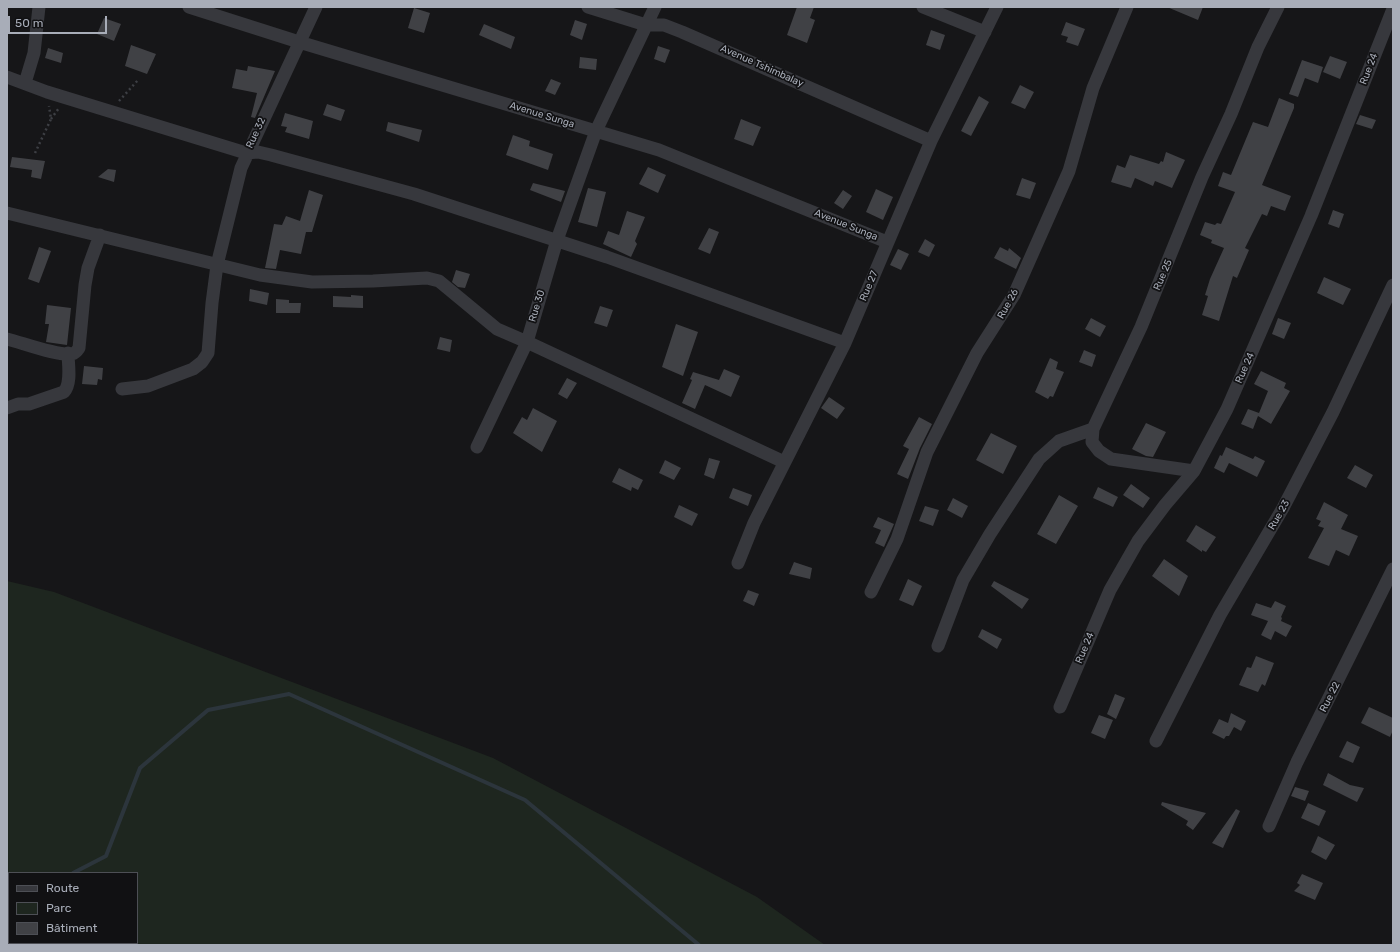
<!DOCTYPE html>
<html>
<head>
<meta charset="utf-8">
<style>
  body { margin:0 }
  #map { position:relative; width:1400px; height:952px; overflow:hidden; background:#161618; font-family:Rubik,sans-serif }
  canvas { display:block }
  .frame { position:absolute; inset:0; border:8px solid #a8adb8; pointer-events:none }
  .legend { position:absolute; left:8px; top:872px; width:130px; height:72px; box-sizing:border-box; background:#111113; border:1px solid #4d4f55; margin:0; padding:5px 7px; list-style:none; font-size:12px; color:#a8adb8 }
  .legend li { display:flex; align-items:center; gap:8px; height:20px }
  .legend b { width:20px; border:1px solid #4d4f55 }
  .scale { position:absolute; left:8px; top:16px; width:99px; height:18px; box-sizing:border-box; border:2px solid #a8adb8; border-top:0; padding-left:5px; font-size:12px; line-height:14px; white-space:nowrap; color:#a8adb8; -webkit-text-stroke:3px #111113; paint-order:stroke }
</style>
</head>
<body>
<div id="map">
<canvas width="1400" height="952"></canvas>
<div class="frame"></div>
<ul class="legend">
<li><b style="height:5px;background:#37383d"></b>Route</li>
<li><b style="height:11px;background:#1e261f"></b>Parc</li>
<li><b style="height:11px;background:#404145"></b>Bâtiment</li>
</ul>
<div class="scale">50 m</div>
</div>
<script>
const g = document.querySelector('canvas').getContext('2d');
g.lineJoin = 'round';
function fillPath(path, color) { g.fillStyle = color; g.fill(path, 'evenodd'); }
function trace(path, color, width, dash) { g.strokeStyle = color; g.lineWidth = width; g.lineCap = dash ? 'butt' : 'round'; g.setLineDash(dash || []); g.stroke(path); }
function label(font, color, halo, rows, align = 'center') {
  g.font = font + ' Rubik,sans-serif'; g.lineWidth = 3.5; g.setLineDash([]); g.textBaseline = 'middle'; g.strokeStyle = halo; g.fillStyle = color; for (const [text, x, y, turn = 0] of rows) {
    g.save(); g.translate(x, y); g.rotate((+turn || 0) * Math.PI / 180); g.textAlign = isNaN(turn) ? turn : align; if (halo) g.strokeText(text, 0, 0); g.fillText(text, 0, 0); g.restore();
  }
}
const green = new Path2D(`
  M7 581 54 592 493 758 757 897 825 945H7ZM9 873H137V943H9Z`);
const stream = new Path2D(`
  M73 873 106 856 140 768 208 710 289 694 525 800 699 945
  M7 909 9 908`);
const building = new Path2D(`
  M797 7H814L810 18 815 20 807 43 787 35Z
  M1167 7H1203L1198 20Z
  M414 8 430 13 424 33 408 28Z
  M104 18 121 24 114 41 97 34Z
  M575 20 587 24 582 40 570 35Z
  M1066 22 1085 29 1078 46 1066 42 1068 37 1061 35Z
  M484 24 515 37 511 49 479 35Z
  M931 30 945 35 940 50 926 45Z
  M131 45 156 54 147 74 125 66Z
  M658 46 670 50 665 63 654 59Z
  M48 48 63 53 61 63 45 58Z
  M1330 56 1347 62 1340 79 1323 72Z
  M580 57 597 59 596 70 579 68Z
  M1302 60 1323 67 1318 83 1305 78 1298 97 1289 94Z
  M248 66 275 71 255 118 251 117 257 93 232 88 236 69 247 71Z
  M551 79 561 83 555 95 545 91Z
  M1020 85 1034 92 1025 109 1011 103Z
  M979 96 989 102 971 136 961 131Z
  M1279 98 1294 104V108L1262 185 1291 196 1285 211 1271 206 1267 216 1262 214 1245 248 1249 250 1237 278 1233 276 1219 321 1202 315 1208 296 1205 295 1210 279 1224 248 1211 243 1212 240 1200 235 1205 222 1215 225 1217 223 1221 224 1235 192 1218 186 1223 172 1231 175 1253 122 1268 127Z
  M327 104 345 110 341 121 323 115Z
  M285 113 313 121 309 139 285 132 287 127 281 126Z
  M1360 115 1376 120 1372 129 1356 124Z
  M741 119 761 127 753 146 734 139Z
  M388 122 422 130 419 142 386 131Z
  M513 135 530 141 529 146 553 154 548 170 506 155Z
  M1166 152 1185 160 1172 188 1155 181 1153 186 1135 178 1131 188 1111 182 1117 165 1125 168 1130 155 1159 164 1161 161 1163 162Z
  M12 157 45 161 41 179 31 177 32 170 10 167Z
  M648 167 666 175 658 193 639 184Z
  M108 169 116 170 114 182 98 177Z
  M1022 178 1036 183 1030 199 1016 195Z
  M533 183 565 191 561 202 530 190Z
  M588 188 606 192 597 227 578 222Z
  M876 189 893 197 883 220 866 212Z
  M309 190 323 195 312 232H306L301 254 280 250 276 269 265 268 274 224 282 225 286 216 300 221Z
  M843 190 852 196 843 209 834 203Z
  M1333 210 1344 214 1339 228 1328 224Z
  M627 211 645 217 635 241 637 244 631 257 603 244 608 231 619 235Z
  M709 228 719 232 710 254 698 249Z
  M925 239 935 245 929 257 918 252Z
  M39 247 51 251 39 283 28 279Z
  M1000 247 1008 251 1009 248 1021 258 1016 269 994 258Z
  M898 249 909 254 901 270 890 265Z
  M456 270 470 274 465 288 458 287 452 282Z
  M1324 277 1351 289 1343 305 1317 293Z
  M250 289 269 293 267 305 249 301Z
  M351 295 363 296V308L333 307V296L351 297Z
  M276 299 289 300V303H301L300 313H276Z
  M47 305 71 308 67 345 46 342 49 324H45Z
  M600 306 613 310 607 327 594 323Z
  M1091 318 1106 326 1100 337 1085 329Z
  M1278 318 1291 323 1284 339 1272 334Z
  M676 324 698 332 683 376 662 367Z
  M440 337 452 340 450 352 437 349Z
  M1084 350 1096 355 1092 367 1079 362Z
  M1050 358 1058 362 1056 369 1064 372 1053 397 1050 396 1048 399 1035 392Z
  M84 366 103 368 102 380 98 379 97 385 82 384Z
  M724 369 740 376 731 397 705 385 695 409 682 403 692 380 690 379 693 372 719 380Z
  M1261 371 1286 383 1284 388 1290 391 1271 424 1258 416 1253 429 1241 424 1248 409 1259 413 1268 391 1254 384Z
  M567 378 577 383 567 399 558 394Z
  M829 397 845 408 837 419 821 408Z
  M533 408 557 421 542 452 513 433 522 417 527 420Z
  M919 417 932 424 920 448 908 479 897 474 909 449 903 446Z
  M1146 423 1166 432 1153 457 1146 456 1132 449Z
  M991 433 1017 446 1003 474 976 460Z
  M1226 447 1253 459 1255 456 1265 461 1257 477 1229 463 1224 473 1214 468 1220 455 1222 456Z
  M709 458 720 461 714 479 704 475Z
  M665 460 681 468 674 480 659 473Z
  M1355 465 1373 475 1366 488 1347 478Z
  M619 468 643 480 638 490 632 487 631 491 612 482Z
  M1131 484 1150 498 1143 508 1123 495Z
  M1098 487 1118 497 1113 507 1093 498Z
  M733 488 752 495 748 506 729 498Z
  M1059 495 1078 506 1056 544 1037 534Z
  M953 498 968 506 962 518 947 510Z
  M1324 502 1348 515 1341 529 1358 536 1349 556 1336 550 1329 566 1308 558 1324 528 1318 526 1321 521 1316 519Z
  M679 505 698 514 692 526 674 517Z
  M925 506 939 510 933 526 919 521Z
  M878 517 894 524 884 547 875 543 881 530 873 527Z
  M1196 525 1216 537 1206 552 1202 550V552L1186 541Z
  M1164 559 1188 576 1179 596 1152 576Z
  M794 562 812 568 810 579 789 574Z
  M908 579 922 586 913 606 899 600Z
  M994 581 1029 599 1022 609 991 586Z
  M748 590 759 594 754 606 743 601Z
  M1275 601 1286 606 1281 617 1282 618 1281 621 1292 626 1286 637 1275 631 1271 640 1261 635 1268 621 1251 615 1256 603 1271 608Z
  M982 629 1002 639 997 649 978 637Z
  M1256 656 1274 663 1265 686 1262 684 1258 692 1239 685 1247 667 1251 668Z
  M1115 694 1125 698 1116 719 1107 714Z
  M1369 707 1393 718V730L1390 737 1361 723Z
  M1231 713 1246 721 1241 731 1234 727 1229 736H1226L1224 739 1212 733 1219 719 1228 723Z
  M1099 715 1113 720 1105 739 1091 733Z
  M1347 741 1360 747 1353 763 1339 757Z
  M1328 773 1350 785 1364 788 1357 802 1323 785Z
  M1295 787 1309 791 1305 801 1291 796Z
  M1162 802 1206 813 1193 830 1186 825 1188 821 1161 805Z
  M1308 803 1326 811 1319 826 1301 818Z
  M1236 809 1240 811 1223 848 1212 843Z
  M1318 836 1335 845 1326 860 1311 852Z
  M1302 874 1323 883 1315 900 1294 891 1300 885 1297 883Z`);
const path = new Path2D(`
  M119 101 139 79
  M51 119 59 108
  M35 153 51 119 49 106`);
const minor = new Path2D(`
  M189 7 299 42 659 150 887 242
  M588 7 646 25H664L682 32 931 141
  M655 7 596 131 557 240 527 342 784 462
  M923 7 985 32
  M7 77 47 92 246 153 258 152 271 155 414 194 607 257 845 343
  M25 83 34 53 39 7
  M7 213 260 275 312 282 373 281 427 278 439 281 497 329 527 342 477 447
  M7 339C23 343 57 356 72 354 76 353 77 351 79 348L85 285 88 268 100 235
  M122 389 148 386 193 369 202 362 208 353 212 303 217 265 241 168 316 7
  M7 408 18 404H29L64 392C72 383 68 364 68 353
  M1194 471 1111 459 1099 451 1092 442 1093 429 1141 327 1202 177 1231 114 1258 47 1278 7
  M738 563 754 523 845 343 931 141 997 7
  M871 592 897 539 927 452 977 353 1014 295 1069 171 1093 88 1127 7
  M938 646 963 580 990 534 1039 459 1059 441 1093 429
  M1060 707 1110 590 1138 541 1165 505 1194 471 1227 409 1311 216 1393 9
  M1156 741 1220 615 1283 508 1333 412 1393 285
  M1269 826 1297 762 1393 569`);
const streetNames = [
  ["Avenue Tshimbalay",762,66,24],
  ["Rue 24",1369,69,-69],
  ["Avenue Sunga",542,115,17],
  ["Rue 32",256,133,-65],
  ["Avenue Sunga",846,225,22],
  ["Rue 25",1163,275,-67],
  ["Rue 27",869,286,-67],
  ["Rue 26",1008,304,-61],
  ["Rue 30",537,306,-73],
  ["Rue 24",1245,368,-66],
  ["Rue 23",1279,515,-60],
  ["Rue 24",1085,648,-67],
  ["Rue 22",1330,697,-63]
];
fillPath(green, '#1e261f');
trace(stream, '#2c353c', 4);
fillPath(building, '#404145');
trace(path, '#3d3f44', 2.5, [2, 3]);
trace(minor, '#37383d', 13);
label('10px', '#a8adb8', '#111113', streetNames);
</script>
</body>
</html>
